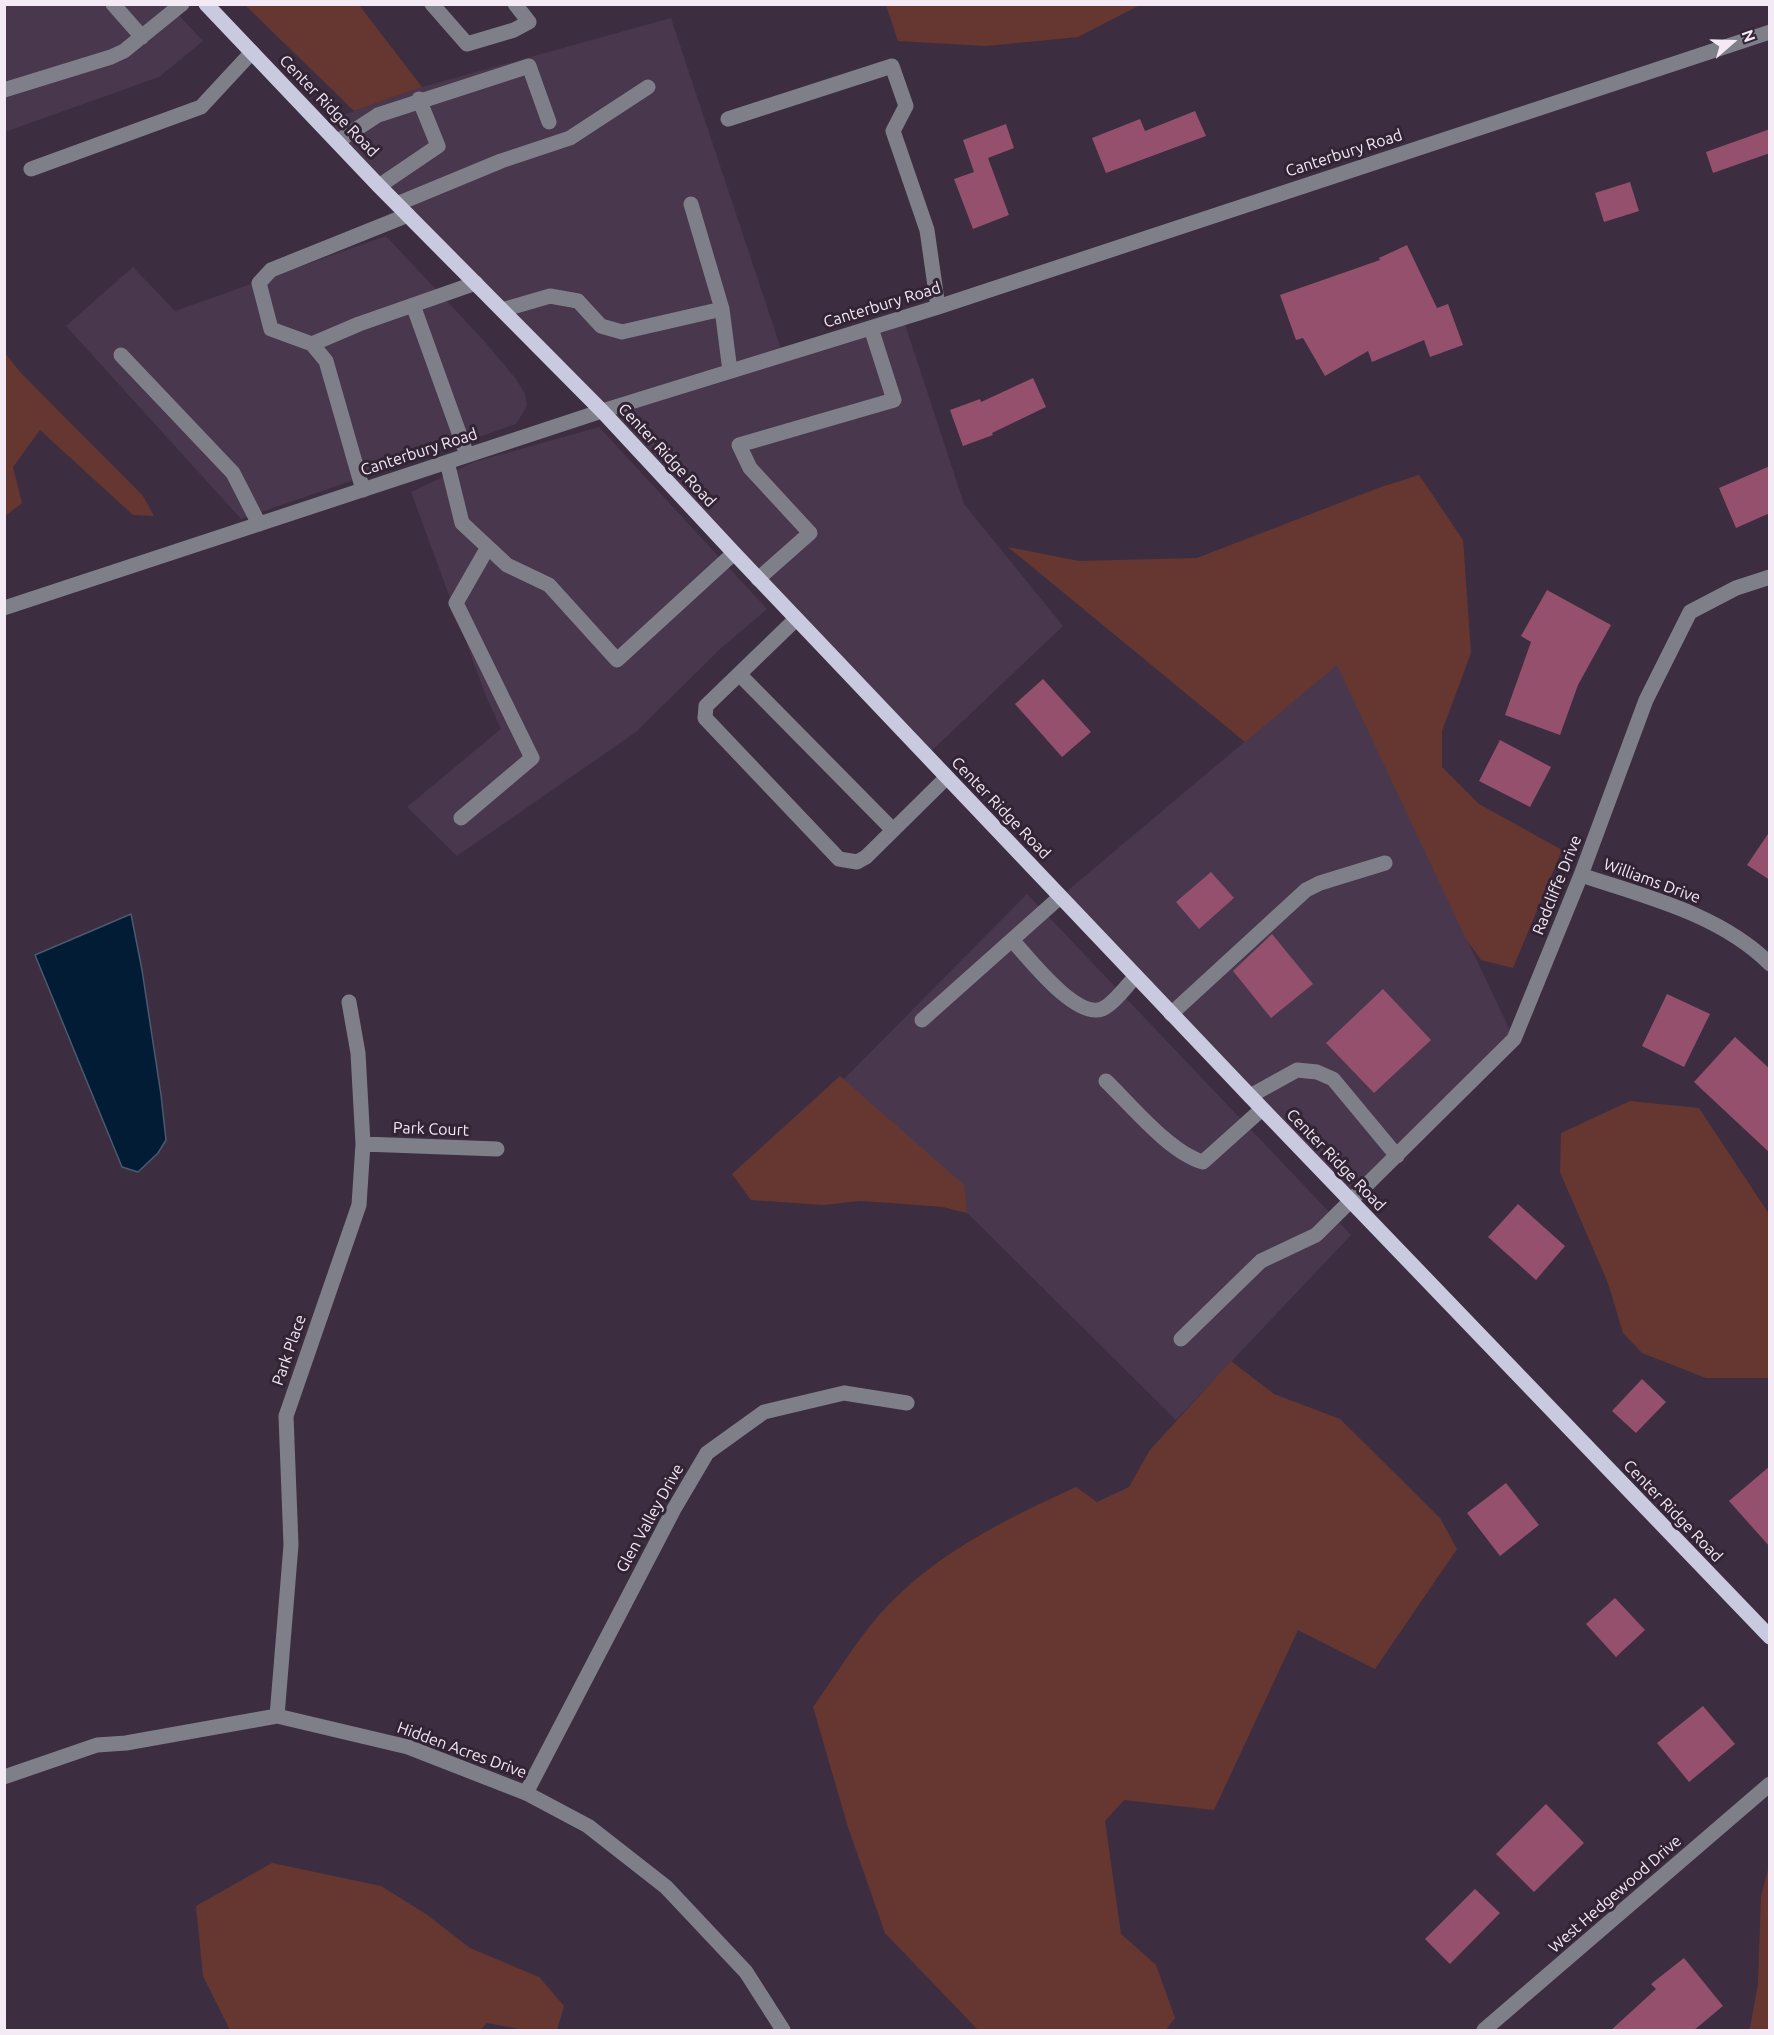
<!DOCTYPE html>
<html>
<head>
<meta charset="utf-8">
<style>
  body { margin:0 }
  #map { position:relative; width:1774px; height:2035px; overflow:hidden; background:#3c2e40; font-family:Ubuntu,sans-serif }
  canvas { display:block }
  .frame { position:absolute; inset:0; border:6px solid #f3eaf5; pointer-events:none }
  .north { position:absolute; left:1702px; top:12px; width:60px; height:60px; -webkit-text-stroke:4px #322435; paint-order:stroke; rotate:70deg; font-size:16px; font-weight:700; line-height:24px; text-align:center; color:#f3eaf5 }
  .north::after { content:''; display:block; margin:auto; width:21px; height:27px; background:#f3eaf5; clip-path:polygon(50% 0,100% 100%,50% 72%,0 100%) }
</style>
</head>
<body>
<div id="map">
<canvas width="1774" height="2035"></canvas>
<div class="frame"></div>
<div class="north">N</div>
</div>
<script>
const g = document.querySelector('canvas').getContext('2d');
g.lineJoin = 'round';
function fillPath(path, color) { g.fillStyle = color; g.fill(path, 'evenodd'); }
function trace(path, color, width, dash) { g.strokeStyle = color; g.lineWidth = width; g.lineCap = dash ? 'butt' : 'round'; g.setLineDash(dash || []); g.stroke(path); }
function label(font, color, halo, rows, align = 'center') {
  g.font = font + ' Ubuntu,sans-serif'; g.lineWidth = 6; g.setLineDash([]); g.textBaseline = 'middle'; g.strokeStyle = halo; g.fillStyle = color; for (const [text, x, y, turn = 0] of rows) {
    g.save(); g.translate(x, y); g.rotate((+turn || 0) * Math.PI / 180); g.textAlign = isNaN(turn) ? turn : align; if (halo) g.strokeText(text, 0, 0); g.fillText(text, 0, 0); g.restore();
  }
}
const built = new Path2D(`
  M4 5H169L203 41 159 77 5 132Z
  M671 18 783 355 903 318 964 504 1063 626 926 756 321 123 422 87Z
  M386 236 485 342 516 379 525 394 527 406 516 424 241 519 66 326 133 267 175 311Z
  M599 427 767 609 719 650 636 732 457 856 407 807 501 729 486 696 411 492 474 462Z
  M1337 664 1514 1039 1351 1203 1060 897Z
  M1027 894 1351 1235 1176 1420 838 1085Z`);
const green = new Path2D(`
  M245 5H359L422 87 354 111Z
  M886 5V4L1140 5 1078 37 986 46 898 41Z
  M5 353 20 372 143 496 154 516 133 515 40 430 13 467 22 503 5 516Z
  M1419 475 1463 540 1471 653 1442 731V767L1479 804 1562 850 1513 968 1481 960 1466 939 1337 665 1245 742 1008 547 1079 561 1197 558 1381 487Z
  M840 1076 964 1185 967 1213 943 1207 891 1203 859 1201 824 1205 751 1200 732 1174Z
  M1630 1101 1699 1108 1769 1214V1378H1706L1642 1353 1623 1333 1608 1283 1560 1172 1561 1133Z
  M1231 1361 1274 1394 1340 1419 1440 1518 1457 1549 1375 1669 1298 1630 1214 1810 1124 1800 1105 1821 1121 1934 1156 1965 1175 2018 1166 2030H978L885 1933 848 1827 813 1707C835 1677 855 1642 880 1614 934 1554 1004 1520 1076 1487L1097 1502 1129 1487 1150 1450Z
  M272 1863 381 1886 426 1914 470 1948 539 1977 564 2006 557 2030H525L487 2023 480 2030H230L203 1976 196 1906Z
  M1769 1866V2030H1747L1750 2028 1758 1984 1761 1896Z`);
const water = new Path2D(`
  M131 914 142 970 161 1095 166 1140 158 1153 138 1172 122 1167 35 955Z`);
const building = new Path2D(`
  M1195 111 1206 136 1106 173 1092 138 1140 119 1145 131Z
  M1006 124 1014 148 988 158 1009 215 973 229 954 179 974 172 963 140Z
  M1770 129V153L1713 173 1706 152Z
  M1630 182 1639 211 1604 222 1595 193Z
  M1407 245 1437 308 1448 304 1463 345 1430 357 1424 340 1372 362 1368 351 1325 376 1303 338 1296 340 1280 295 1380 260 1379 258Z
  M1033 378 1046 407 992 433 993 435 963 446 950 410 980 399 981 402Z
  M1770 466V513L1736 528 1719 488Z
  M1547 590 1611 625 1578 685 1560 735 1505 715 1531 642 1521 636Z
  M1043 679 1091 732 1062 757 1015 704Z
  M1500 740 1551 767 1530 807 1479 781Z
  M1770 831V880L1747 865Z
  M1211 872 1234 898 1199 929 1176 902Z
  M1272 934 1313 984 1271 1018 1233 971Z
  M1383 989 1431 1040 1374 1093 1326 1043Z
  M1667 994 1710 1014 1684 1067 1642 1046Z
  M1735 1037 1770 1069V1153L1694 1082Z
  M1518 1204 1565 1246 1536 1280 1488 1237Z
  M1642 1379 1666 1402 1636 1433 1612 1411Z
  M1770 1466V1547L1729 1501Z
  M1506 1483 1539 1525 1500 1556 1467 1513Z
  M1615 1598 1645 1630 1616 1657 1586 1624Z
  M1703 1706 1735 1744 1689 1782 1657 1743Z
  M1546 1804 1584 1843 1534 1892 1496 1854Z
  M1475 1889 1500 1913 1450 1964 1425 1939Z
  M1684 1958 1723 2006 1693 2031H1610L1656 1989 1651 1984Z`);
const minor = new Path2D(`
  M113 4 142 37
  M432 4 467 44 514 30 529 22 515 4
  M4 90 111 57 124 51 182 4
  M728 119 892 66 906 106 893 131 927 230 938 307
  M338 141 378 115 529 66 549 122
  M31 169 201 107 252 52
  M379 186 438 146 419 99
  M397 204 501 161 570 138 648 87
  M691 204 722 309 730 371
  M413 305 467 455
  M502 310 550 296 578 301 601 326 622 332 722 309
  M312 344 359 324 476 283
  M121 355 233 473 259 524
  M447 462 462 523 507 565 549 585 617 660 734 553
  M363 490 326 361 312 344 271 329 259 283 271 270 408 215
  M758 579 810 533 750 468 739 445 894 400 871 328
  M4 608 602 411 938 307 1770 32
  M796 619 706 706 705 718 839 859 857 862 866 857 946 778
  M739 674 893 830
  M461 818 532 758 456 603 488 547
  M1581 875C1646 897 1720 914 1770 964
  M1012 940C1028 957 1075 1019 1102 1009 1114 1004 1127 985 1136 976
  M1171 1014 1306 890 1320 883 1385 863
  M922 1020 1060 897
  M1106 1081C1131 1105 1170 1153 1203 1162L1262 1109
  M1250 1096 1297 1070 1317 1072 1333 1079 1397 1156
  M363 1144 497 1149
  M1181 1339 1261 1261 1316 1235 1514 1039 1581 875 1646 700 1690 612 1736 588 1770 577
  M277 1716 291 1545 286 1416 359 1205 363 1144 358 1053 349 1002
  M4 1777 97 1745 126 1743 277 1716 408 1747 526 1793 588 1826 666 1887 746 1972 783 2030
  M526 1793 674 1509 707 1453 764 1412 844 1393 907 1403
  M1484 2030 1770 1784`);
const major = new Path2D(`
  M206 4 379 186 602 411 734 553 1250 1096 1770 1637`);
const streetNames = [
  ["Center Ridge Road",329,106,46],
  ["Canterbury Road",1344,153,-18],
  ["Canterbury Road",882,305,-17],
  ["Canterbury Road",419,452,-18],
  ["Center Ridge Road",667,455,47],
  ["Center Ridge Road",1001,808,46],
  ["Williams Drive",1652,881,20],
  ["Radcliffe Drive",1557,885,-68],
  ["Park Court",431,1129,2],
  ["Center Ridge Road",1336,1160,46],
  ["Park Place",289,1350,-71],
  ["Center Ridge Road",1673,1511,46],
  ["Glen Valley Drive",650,1518,-61],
  ["Hidden Acres Drive",462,1750,20],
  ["West Hedgewood Drive",1615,1894,-41]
];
fillPath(built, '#49374d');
fillPath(green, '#663731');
fillPath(water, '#031c36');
trace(water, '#4b5a6f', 1.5);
fillPath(building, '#94506d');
trace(minor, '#7f7f8a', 15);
trace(major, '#c9cae0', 15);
label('16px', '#f3eaf5', '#322435', streetNames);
</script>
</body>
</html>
